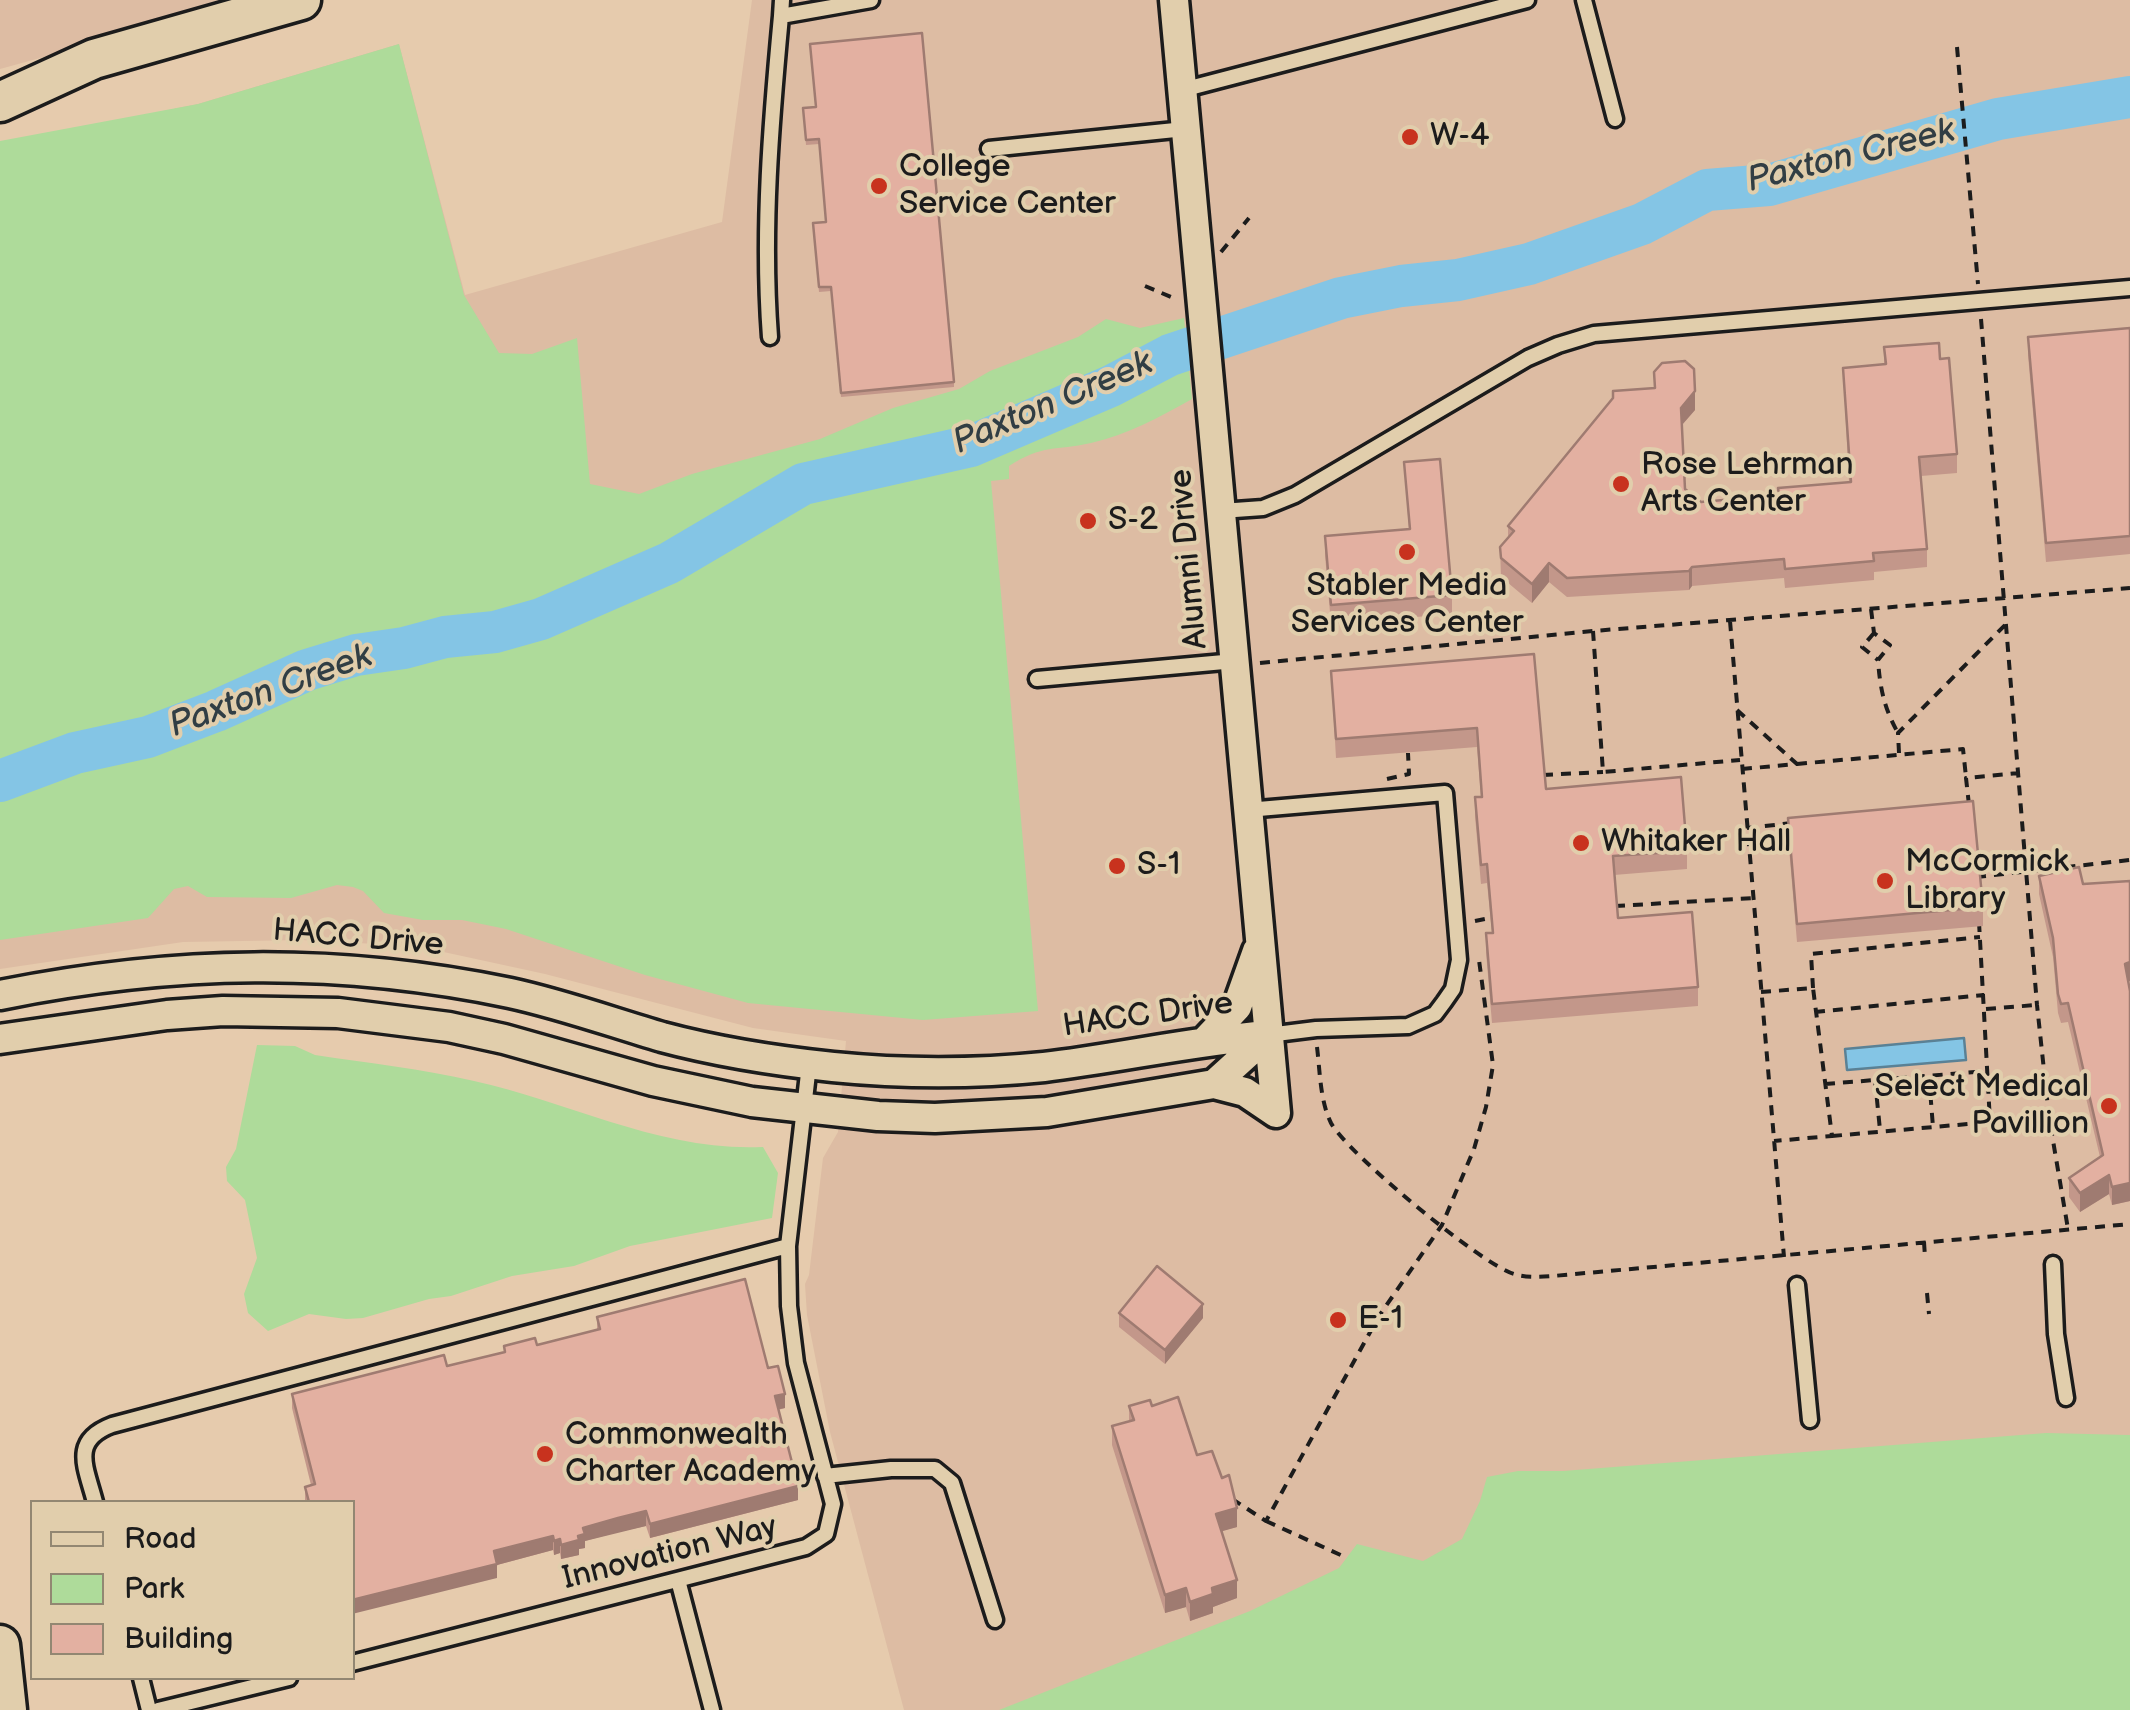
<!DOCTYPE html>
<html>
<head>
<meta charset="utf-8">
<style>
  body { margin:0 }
  #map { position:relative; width:2130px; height:1710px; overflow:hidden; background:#e6cbad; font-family:"Balsamiq Sans",sans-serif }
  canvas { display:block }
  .legend { position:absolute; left:30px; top:1500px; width:325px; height:180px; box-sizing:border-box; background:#e1ceac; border:2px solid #928772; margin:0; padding:12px 18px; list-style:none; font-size:30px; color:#1c1c1c }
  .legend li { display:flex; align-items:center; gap:20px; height:50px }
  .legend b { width:50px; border:2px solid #928772 }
</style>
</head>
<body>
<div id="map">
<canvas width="2130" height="1710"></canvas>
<ul class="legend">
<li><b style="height:12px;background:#e1ceac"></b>Road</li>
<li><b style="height:28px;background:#aedb9a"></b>Park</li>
<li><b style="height:28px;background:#e3b0a1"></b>Building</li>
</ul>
</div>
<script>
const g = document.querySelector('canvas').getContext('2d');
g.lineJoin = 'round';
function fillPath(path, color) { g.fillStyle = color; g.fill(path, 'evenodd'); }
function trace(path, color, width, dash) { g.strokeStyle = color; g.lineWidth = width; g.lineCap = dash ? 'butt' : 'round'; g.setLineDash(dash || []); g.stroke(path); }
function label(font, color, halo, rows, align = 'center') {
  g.font = font + ' "Balsamiq Sans",sans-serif'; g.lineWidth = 8; g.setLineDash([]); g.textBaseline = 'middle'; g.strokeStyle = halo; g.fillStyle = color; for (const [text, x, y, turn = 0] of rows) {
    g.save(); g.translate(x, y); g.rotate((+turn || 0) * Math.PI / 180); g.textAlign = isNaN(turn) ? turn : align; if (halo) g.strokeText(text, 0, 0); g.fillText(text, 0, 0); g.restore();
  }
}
const built = new Path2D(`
  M0 0H251L0 69Z
  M752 0H2130V1710H904L830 1432 807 1315 805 1284 809 1275 823 1158 838 1132 846 1041 753 1028 545 974 439 951 376 944 302 940 183 942 0 969V144L198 104 399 44 465 295 722 222Z`);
const green = new Path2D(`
  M399 44 464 295 499 353 532 354 577 338 590 484 639 494 692 474 820 439 893 408 959 389 990 371 1078 337 1106 319 1140 328 1184 318 1192 399C1160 417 1127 435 1091 443 1055 451 1043 444 1009 466V479L991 481 1038 1011 923 1020 748 1003 645 975 506 929 462 920H423L384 913 363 891 353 887 337 885 291 898 207 897 188 886 174 889 148 918 0 940V141L198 104Z
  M257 1045 295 1046 315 1055C368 1063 422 1069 474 1081 569 1102 663 1152 763 1147L778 1173 772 1218 630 1246 574 1266 512 1276 451 1296 429 1299 363 1318 346 1319 309 1314 268 1331 248 1313 244 1294 257 1258 245 1200 227 1181 226 1167 236 1149Z
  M2046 1433 2130 1435V1710H999L1250 1611 1339 1568 1357 1544 1423 1561 1462 1539 1480 1501 1487 1477 1518 1471H1563Z`);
const water = new Path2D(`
  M1964 1038 1966 1060 1847 1070 1845 1049Z`);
const river = new Path2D(`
  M0 781 75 753 148 737 216 711 307 670 356 655 404 648 445 637 495 632 541 619 669 563 803 484 971 446 1111 386 1170 355 1341 298 1401 286 1458 280 1529 264 1642 224 1707 190 1769 185 1998 119 2130 97`);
const path = new Path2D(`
  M1957 47 1978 284
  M1221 252 1249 218
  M1145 286 1178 300
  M1981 319 2037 1005 2049 1117 2068 1229
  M1871 609 1874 633 1890 645 1878 660C1880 688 1884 708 1898 733
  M1730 621 1784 1257
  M1593 631 1603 772 1740 760
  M1874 633 1862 647 1878 660
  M1260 663 1593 631 2130 588
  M1737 710 1797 764 1742 769
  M1899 753 1898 733 2007 623
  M1797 764 1963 749 1966 777
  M1543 775 1603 772
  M1387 779 1409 774 1408 753
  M1969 805 1966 778 2019 773
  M1747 828 1792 823
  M1976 877 2130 860
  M1615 906 1753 898
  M1475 921 1490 918
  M1979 922 1990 1122
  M1813 988 1811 954 1980 937
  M1761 992 1813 988 1832 1136 1774 1141
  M1986 1009 2036 1005
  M1815 1012 1984 995
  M1317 1047C1320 1071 1320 1101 1331 1123 1347 1153 1482 1265 1514 1274 1526 1278 1540 1277 1553 1276L2130 1224
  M1929 1077 1933 1127
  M1875 1080 1880 1130
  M1825 1084 1988 1071
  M1832 1136 2047 1117
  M1924 1242 1925 1257
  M1927 1293 1929 1314
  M1232 1499 1266 1521 1379 1316 1442 1225 1474 1149 1486 1107 1493 1065 1479 960
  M1266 1521 1345 1557`);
const lane = new Path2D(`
  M782 0 781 16 871 0
  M1584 0 1615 119
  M1182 90 1527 0
  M989 149 1185 129
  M770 337C762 230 771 123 781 16
  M1221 511 1263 508 1295 495 1528 358 1558 345 1594 334 2130 288
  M1037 679 1235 661
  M1247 810 1445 793 1459 960 1453 989 1444 1002 1435 1014 1408 1026 1316 1029 1268 1035
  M2053 1264 2056 1334 2066 1398
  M1797 1285 1810 1420
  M825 1476 891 1469H935L952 1483 995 1620
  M95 1502C86 1467 70 1441 112 1425L788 1246
  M678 1580 712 1710
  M352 1663 806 1547 826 1534 833 1504 796 1363 789 1306 788 1246 809 1065
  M141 1678 149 1710
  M158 1710 289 1678`);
const street = new Path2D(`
  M1174 0 1276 1113
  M0 995C174 960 335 957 510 993 561 1004 611 1022 662 1037 718 1052 776 1061 833 1067 903 1074 974 1074 1044 1067 1119 1058 1193 1041 1268 1035
  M0 1039 167 1015 223 1011 338 1013 449 1027 504 1039 653 1081 752 1102 878 1116 935 1118 1047 1112 1214 1084 1268 1035
  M1206 1040 1237 1007 1257 951
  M1214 1084 1245 1092 1276 1113`);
const secondary = new Path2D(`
  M0 102 94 59 301 0
  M0 1645 7 1710`);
const wall = new Path2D(`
  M803 108 954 382V387L841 397 831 291 819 292 813 223 826 222 819 144 806 145Z
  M2130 328V554L2046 562 2028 355V337Z
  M1884 347 1940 359 1957 454V473L1921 476 1927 549V567L1874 572V580L1785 588 1784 578 1692 586 1689 590 1567 597 1549 582 1532 603 1501 577 1500 547 1508 538V526L1654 388V372L1695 410 1682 425 1685 489 1701 502 1778 496 1849 482 1843 368 1884 364Z
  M1404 462 1452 595V614L1331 624 1325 555V536L1409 529Z
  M1534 654 1546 789 1687 851V869L1614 875 1618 918 1698 987V1006L1492 1023 1486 952V933H1492L1487 883 1481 884 1475 816V797H1481L1477 747 1336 758 1331 671Z
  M1788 818 1983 907V926L1797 942 1788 836Z
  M2039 876 2083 884 2130 881V981H2128L2130 990V1201L2112 1205 2109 1194 2080 1212 2069 1197V1178L2100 1157 2068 1022 2061 1023 2058 1013 2053 957 2039 894Z
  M1119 1313 1203 1318 1165 1364 1119 1327Z
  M597 1317 768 1368 785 1408 778 1410 798 1500 650 1538 646 1526 618 1532 585 1541V1548L579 1549V1555L561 1559 560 1553 554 1555 553 1550 497 1565V1578L352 1502H305V1487L311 1485 292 1408V1394L447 1366 504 1352V1346L537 1345 597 1330Z
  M1129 1406H1152L1197 1455 1237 1527 1221 1531 1237 1598 1213 1607V1613L1190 1621 1186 1607 1165 1613 1112 1445V1426L1129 1421Z`);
const shadedWall = new Path2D(`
  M1695 391V410L1681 426V408Z
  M1549 563V582L1532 603V584Z
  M1692 567V586L1689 590V571Z
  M2130 962V981L2125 983V964Z
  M2109 1175V1194L2080 1212V1193Z
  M2130 1183V1201L2112 1205V1187Z
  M1203 1304V1318L1165 1364V1350Z
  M785 1394V1408L775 1410V1396Z
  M798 1486V1500L650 1538V1524Z
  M1237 1508V1527L1216 1533V1514Z
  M646 1511V1526L585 1541V1548L579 1549V1555L561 1559V1545L578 1536 583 1528Z
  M553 1536V1550L497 1565V1578L352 1614V1600L494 1551Z
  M560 1539V1553L554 1555V1541Z
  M1237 1580V1598L1213 1607V1613L1190 1621V1602L1212 1588Z
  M1186 1588V1607L1165 1613V1595Z`);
const building = new Path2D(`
  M922 33 954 382 841 393 831 287H819L813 223 826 222 819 139 806 140 803 108 816 107 810 44Z
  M2130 328V536L2046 543 2028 337Z
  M1939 343 1940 359 1949 358 1957 454 1919 457 1927 549 1873 553 1874 561 1785 569 1784 559 1692 567 1689 571 1567 578 1549 563 1532 584 1501 558 1500 547 1514 531 1508 526 1613 398V391L1655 388 1654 372 1662 363 1685 361 1694 369 1695 391 1681 408 1685 489 1701 502 1779 495 1778 488 1851 482 1843 368 1886 364 1884 347Z
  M1440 459 1452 595 1331 605 1325 536 1410 529 1404 462Z
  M1534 654 1546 789 1681 777 1687 851 1613 856 1618 918 1692 912 1698 987 1492 1004 1486 933H1493L1487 864 1481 865 1475 797H1482L1477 728 1336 739 1331 671Z
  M1973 801 1983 907 1797 924 1788 818Z
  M2079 867 2083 884 2130 881V962L2125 964 2130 991V1183L2112 1187 2109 1175 2080 1193 2069 1178 2103 1155 2068 1003 2061 1004 2058 994 2053 938 2039 876Z
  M1157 1266 1203 1304 1165 1350 1119 1313Z
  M745 1279 768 1368 778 1366 785 1394 775 1396 798 1486 650 1524 646 1511 618 1518 583 1528 585 1534 578 1536 579 1540 561 1545 560 1539 554 1541 553 1536 494 1551 497 1564 352 1600V1502H309L305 1487 315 1484 292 1394 444 1355 447 1366 505 1352 504 1346 535 1338 537 1345 545 1343 600 1329 597 1317Z
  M1178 1397 1197 1455 1212 1451 1222 1478 1229 1475 1237 1508 1216 1514 1237 1580 1212 1588 1213 1594 1190 1602 1186 1588 1165 1595 1112 1426 1134 1420 1129 1406 1150 1400 1152 1406Z`);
const markers = [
  [1410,137,10,"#c8321e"],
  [879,186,10,"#c8321e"],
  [1621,484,10,"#c8321e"],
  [1088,521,10,"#c8321e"],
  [1407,552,10,"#c8321e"],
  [1581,843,10,"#c8321e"],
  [1117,866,10,"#c8321e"],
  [1885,881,10,"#c8321e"],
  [2109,1106,10,"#c8321e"],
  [1338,1320,10,"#c8321e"],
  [545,1454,10,"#c8321e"]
];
const poiNames = [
  ["W-4",1430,137],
  ["College",899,168],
  ["Service Center",899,205],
  ["Rose Lehrman",1641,466],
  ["Arts Center",1641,503],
  ["S-2",1108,521],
  ["Stabler Media",1407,587,"center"],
  ["Services Center",1407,624,"center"],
  ["Whitaker Hall",1601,843],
  ["McCormick",1905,863],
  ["Library",1905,900],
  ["S-1",1137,866],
  ["Select Medical",2089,1088,"right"],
  ["Pavillion",2089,1125,"right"],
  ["E-1",1358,1320],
  ["Commonwealth",565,1436],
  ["Charter Academy",565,1473]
];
const streetNames = [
  ["Alumni Drive",1190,559,-95],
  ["HACC Drive",358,939,5],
  ["HACC Drive",1148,1016,-8],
  ["Innovation Way",670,1554,-14]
];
const waterNames = [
  ["Paxton Creek",1851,157,-14],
  ["Paxton Creek",1053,404,-23],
  ["Paxton Creek",271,692,-20]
];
fillPath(built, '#ddbca3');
fillPath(green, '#aedb9a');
fillPath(water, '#84c5e5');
trace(water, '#5a8195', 2.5);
trace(river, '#84c5e5', 42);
trace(lane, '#1c1c1c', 21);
trace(street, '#1c1c1c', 35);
trace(secondary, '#1c1c1c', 45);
trace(path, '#1c1c1c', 4, [10, 8]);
trace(lane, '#e1ceac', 14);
trace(street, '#e1ceac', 28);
trace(secondary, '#e1ceac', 38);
fillPath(wall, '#c3978a');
fillPath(shadedWall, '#9f7b71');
fillPath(building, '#e3b0a1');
trace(building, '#9f7b71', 2.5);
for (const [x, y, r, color] of markers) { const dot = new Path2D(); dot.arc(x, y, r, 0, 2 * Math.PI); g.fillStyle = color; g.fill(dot); trace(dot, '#e1ceac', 4); }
label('32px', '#1c1c1c', '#e1ceac', poiNames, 'left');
label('32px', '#1c1c1c', '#e1ceac', streetNames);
label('italic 35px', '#313e44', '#e1ceac', waterNames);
</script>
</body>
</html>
